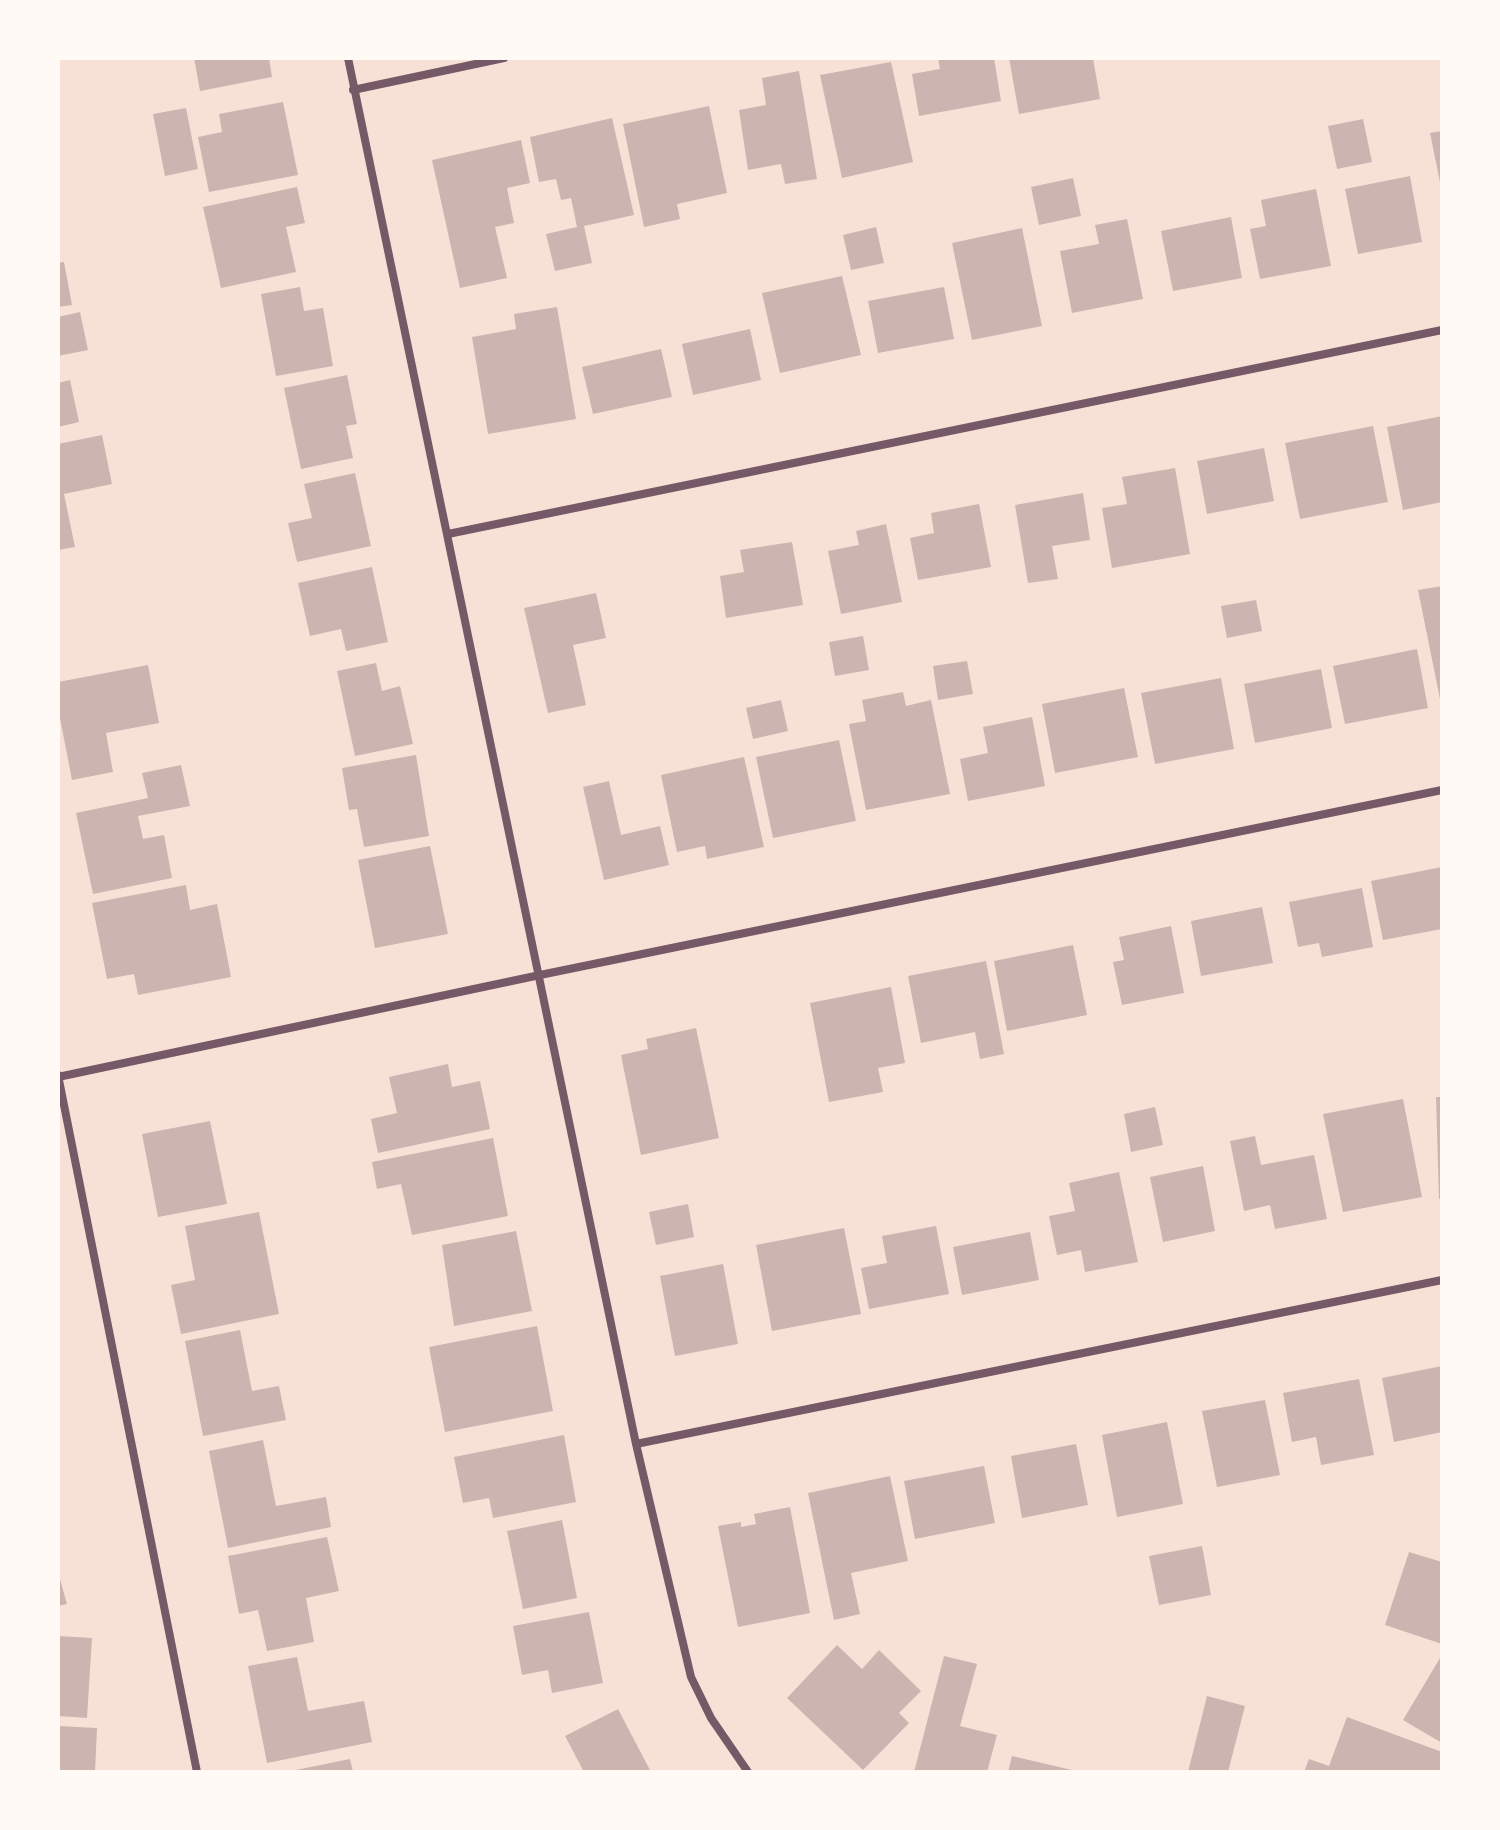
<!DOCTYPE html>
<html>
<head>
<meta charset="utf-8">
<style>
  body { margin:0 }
  #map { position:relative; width:1500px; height:1830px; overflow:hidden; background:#f7e1d7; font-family:"Exo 2",sans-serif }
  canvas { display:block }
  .frame { position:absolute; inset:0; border:60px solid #fffaf5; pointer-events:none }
</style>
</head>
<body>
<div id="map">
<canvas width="1500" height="1830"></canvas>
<div class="frame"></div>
</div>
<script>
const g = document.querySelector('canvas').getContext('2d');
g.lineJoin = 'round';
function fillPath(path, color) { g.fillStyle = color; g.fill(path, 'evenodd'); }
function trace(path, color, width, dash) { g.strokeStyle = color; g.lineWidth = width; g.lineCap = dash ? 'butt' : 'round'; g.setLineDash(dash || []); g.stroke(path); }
const building = new Path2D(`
  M194 58H269L272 77 200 91Z
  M938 58H994L1001 101 919 116 912 74 940 69Z
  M1009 58H1093L1100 99 1019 114Z
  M891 62 913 162 842 178 820 75Z
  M799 71 817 179 785 184 781 164 748 170 739 110 766 105 762 78Z
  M283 102 298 175 209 192 198 137 222 132 219 114Z
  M709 106 727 193 677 204 680 219 644 227 623 124Z
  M186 108 198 169 165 176 153 114Z
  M612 118 634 215 584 226 592 263 555 271 546 234 577 227 571 198 561 200 556 179 539 182 530 137Z
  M1363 119 1372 162 1337 169 1328 126Z
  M1442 131V187H1441L1430 133Z
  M521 140 530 183 507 188 514 223 495 227 507 278 460 288 432 160Z
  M1410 176 1422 242 1358 254 1345 189Z
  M1073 178 1081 216 1039 225 1031 187Z
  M297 187 305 223 286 227 296 272 221 288 203 207Z
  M1316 189 1331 266 1260 279 1250 229 1266 226 1261 200Z
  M1231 217 1242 278 1173 291 1161 231Z
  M1127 219 1143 299 1072 313 1060 251 1099 244 1095 225Z
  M876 227 884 263 851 270 843 235Z
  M1022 228 1042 326 972 340 952 243Z
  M64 262 72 305 58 307V263Z
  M842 276 861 355 780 373 762 293Z
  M300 287 304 311 323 308 333 366 276 376 261 294Z
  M944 287 954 339 878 353 868 301Z
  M557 307 576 419 488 434 472 337 516 329 514 314Z
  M80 312 88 350 58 356V317Z
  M750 329 761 380 693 395 682 344Z
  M661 349 672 397 593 414 582 367Z
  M347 375 357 424 346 426 353 458 301 469 284 388Z
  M70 380 79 422 58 427V383Z
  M1442 416V502L1403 510 1387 427Z
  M1373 426 1388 502 1300 519 1285 443Z
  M102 435 112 484 64 494 75 547 58 550V444Z
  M1264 448 1274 501 1207 514 1197 461Z
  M1175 468 1190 554 1112 568 1102 508 1127 504 1122 477Z
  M355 473 371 546 297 562 288 523 312 518 304 484Z
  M1083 493 1090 540 1052 546 1058 579 1028 583 1015 505Z
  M979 504 991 567 918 580 910 538 934 533 931 513Z
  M886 524 902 602 841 614 828 551 859 545 856 531Z
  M792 542 803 605 726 618 720 576 744 572 740 550Z
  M372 567 388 642 346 651 341 629 310 636 298 583Z
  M1442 586V704H1441L1418 590Z
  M596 593 606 638 573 645 586 705 548 713 524 608Z
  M1256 600 1262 631 1227 638 1221 606Z
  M863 636 869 670 835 676 829 642Z
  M1417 649 1428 708 1345 724 1333 666Z
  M967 661 973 694 938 700 933 666Z
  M376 663 382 691 400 686 413 744 355 756 337 671Z
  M148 665 159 723 106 733 113 772 72 780 58 708V682Z
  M1321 669 1332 728 1255 743 1244 684Z
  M1221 678 1234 749 1155 764 1141 693Z
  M1124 688 1138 757 1055 773 1042 704Z
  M903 692 906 706 931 700 950 794 866 810 849 724 866 721 862 700Z
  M781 700 788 731 753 739 746 708Z
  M1032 717 1045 786 968 801 960 759 988 753 983 727Z
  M839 740 856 821 773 838 756 757Z
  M416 755 429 836 364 847 357 809 349 810 342 768Z
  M744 757 764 847 707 859 705 846 677 852 661 775Z
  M181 765 190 806 138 816 143 839 164 835 172 878 93 894 76 813 148 798 142 773Z
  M609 781 621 835 660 826 669 865 604 880 583 787Z
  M430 846 448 934 375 948 358 860Z
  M1442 867V929L1383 940 1371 881Z
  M186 885 190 910 217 904 231 977 138 995 134 974 107 979 92 903Z
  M1362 888 1373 947 1322 957 1319 943 1298 947 1289 902Z
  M1262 907 1273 963 1201 976 1191 921Z
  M1171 926 1184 993 1122 1005 1113 962 1124 960 1119 937Z
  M1073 945 1087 1015 1007 1031 994 961Z
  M986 961 1004 1054 980 1059 975 1032 921 1043 908 976Z
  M891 987 905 1063 878 1068 883 1092 829 1102 810 1003Z
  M696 1028 719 1138 641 1155 621 1055 648 1049 646 1039Z
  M448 1064 452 1087 480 1081 490 1129 378 1153 371 1119 397 1113 389 1077Z
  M1436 1097H1442V1199H1439Z
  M1403 1099 1422 1197 1343 1212 1323 1114Z
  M1155 1107 1163 1145 1131 1152 1124 1114Z
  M210 1121 227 1204 158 1217 142 1134Z
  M1255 1136 1261 1165 1314 1155 1327 1219 1275 1229 1270 1205 1244 1211 1230 1141Z
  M493 1138 508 1216 412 1235 401 1184 377 1189 372 1162Z
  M1203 1166 1215 1231 1163 1242 1150 1177Z
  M1119 1172 1138 1262 1085 1272 1081 1250 1057 1255 1049 1216 1075 1211 1069 1183Z
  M688 1204 694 1237 656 1245 649 1212Z
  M259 1212 279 1314 181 1334 171 1285 195 1280 185 1226Z
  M936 1226 949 1294 869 1309 861 1268 887 1263 882 1236Z
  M844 1228 861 1314 772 1331 756 1245Z
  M516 1231 532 1311 454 1326 442 1245Z
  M1030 1232 1039 1280 962 1295 953 1247Z
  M723 1264 738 1344 675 1356 660 1276Z
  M537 1326 553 1411 445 1432 429 1347Z
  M240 1330 252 1391 279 1386 286 1420 203 1436 185 1341Z
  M1442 1366V1432L1394 1442 1382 1378Z
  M1359 1379 1374 1455 1321 1465 1316 1437 1292 1442 1283 1393Z
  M1265 1400 1280 1475 1217 1487 1202 1411Z
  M1167 1422 1183 1504 1117 1517 1102 1435Z
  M564 1435 576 1502 493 1518 489 1498 463 1503 454 1457Z
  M263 1440 276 1506 326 1497 331 1527 228 1548 209 1451Z
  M1076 1444 1088 1505 1022 1518 1011 1456Z
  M984 1466 995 1523 915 1539 904 1481Z
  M890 1476 908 1561 851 1573 860 1614 834 1620 808 1493Z
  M790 1507 810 1613 738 1627 718 1526 741 1522V1527L756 1524 754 1514Z
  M562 1520 577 1598 523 1609 507 1531Z
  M327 1537 339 1591 306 1598 314 1642 267 1651 258 1610 239 1614 228 1556Z
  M1202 1546 1211 1595 1159 1605 1149 1556Z
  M1409 1552 1442 1562V1644L1385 1625Z
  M58 1572 67 1604 58 1606Z
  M589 1612 603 1683 552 1693 548 1670 522 1675 513 1626Z
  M58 1636 92 1638 87 1718 58 1716Z
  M837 1645 862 1669 879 1650 921 1691 899 1713 909 1723 863 1770 787 1698Z
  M944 1656 977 1664 960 1726 997 1735 987 1772H914Z
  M297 1657 308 1711 364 1701 372 1742 267 1763 248 1666Z
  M1440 1658 1442 1659V1743L1403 1720Z
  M1207 1696 1245 1706 1228 1772H1188Z
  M618 1709 651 1772H584L565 1736Z
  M1347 1717 1442 1752 1440 1772H1304L1309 1759 1329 1766Z
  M58 1726 97 1728 95 1772H58Z
  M1012 1756 1076 1771V1772H1008Z
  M350 1759 353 1772H292L291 1771Z`);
const minor = new Path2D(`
  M348 58 636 1444 691 1677 711 1718 748 1772
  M353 90 504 58
  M448 534 1442 330
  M58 1075 197 1772
  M58 1077 540 975 1442 790
  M636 1444 1442 1280`);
fillPath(building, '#ccb4b1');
trace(minor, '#755966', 8);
</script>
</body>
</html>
